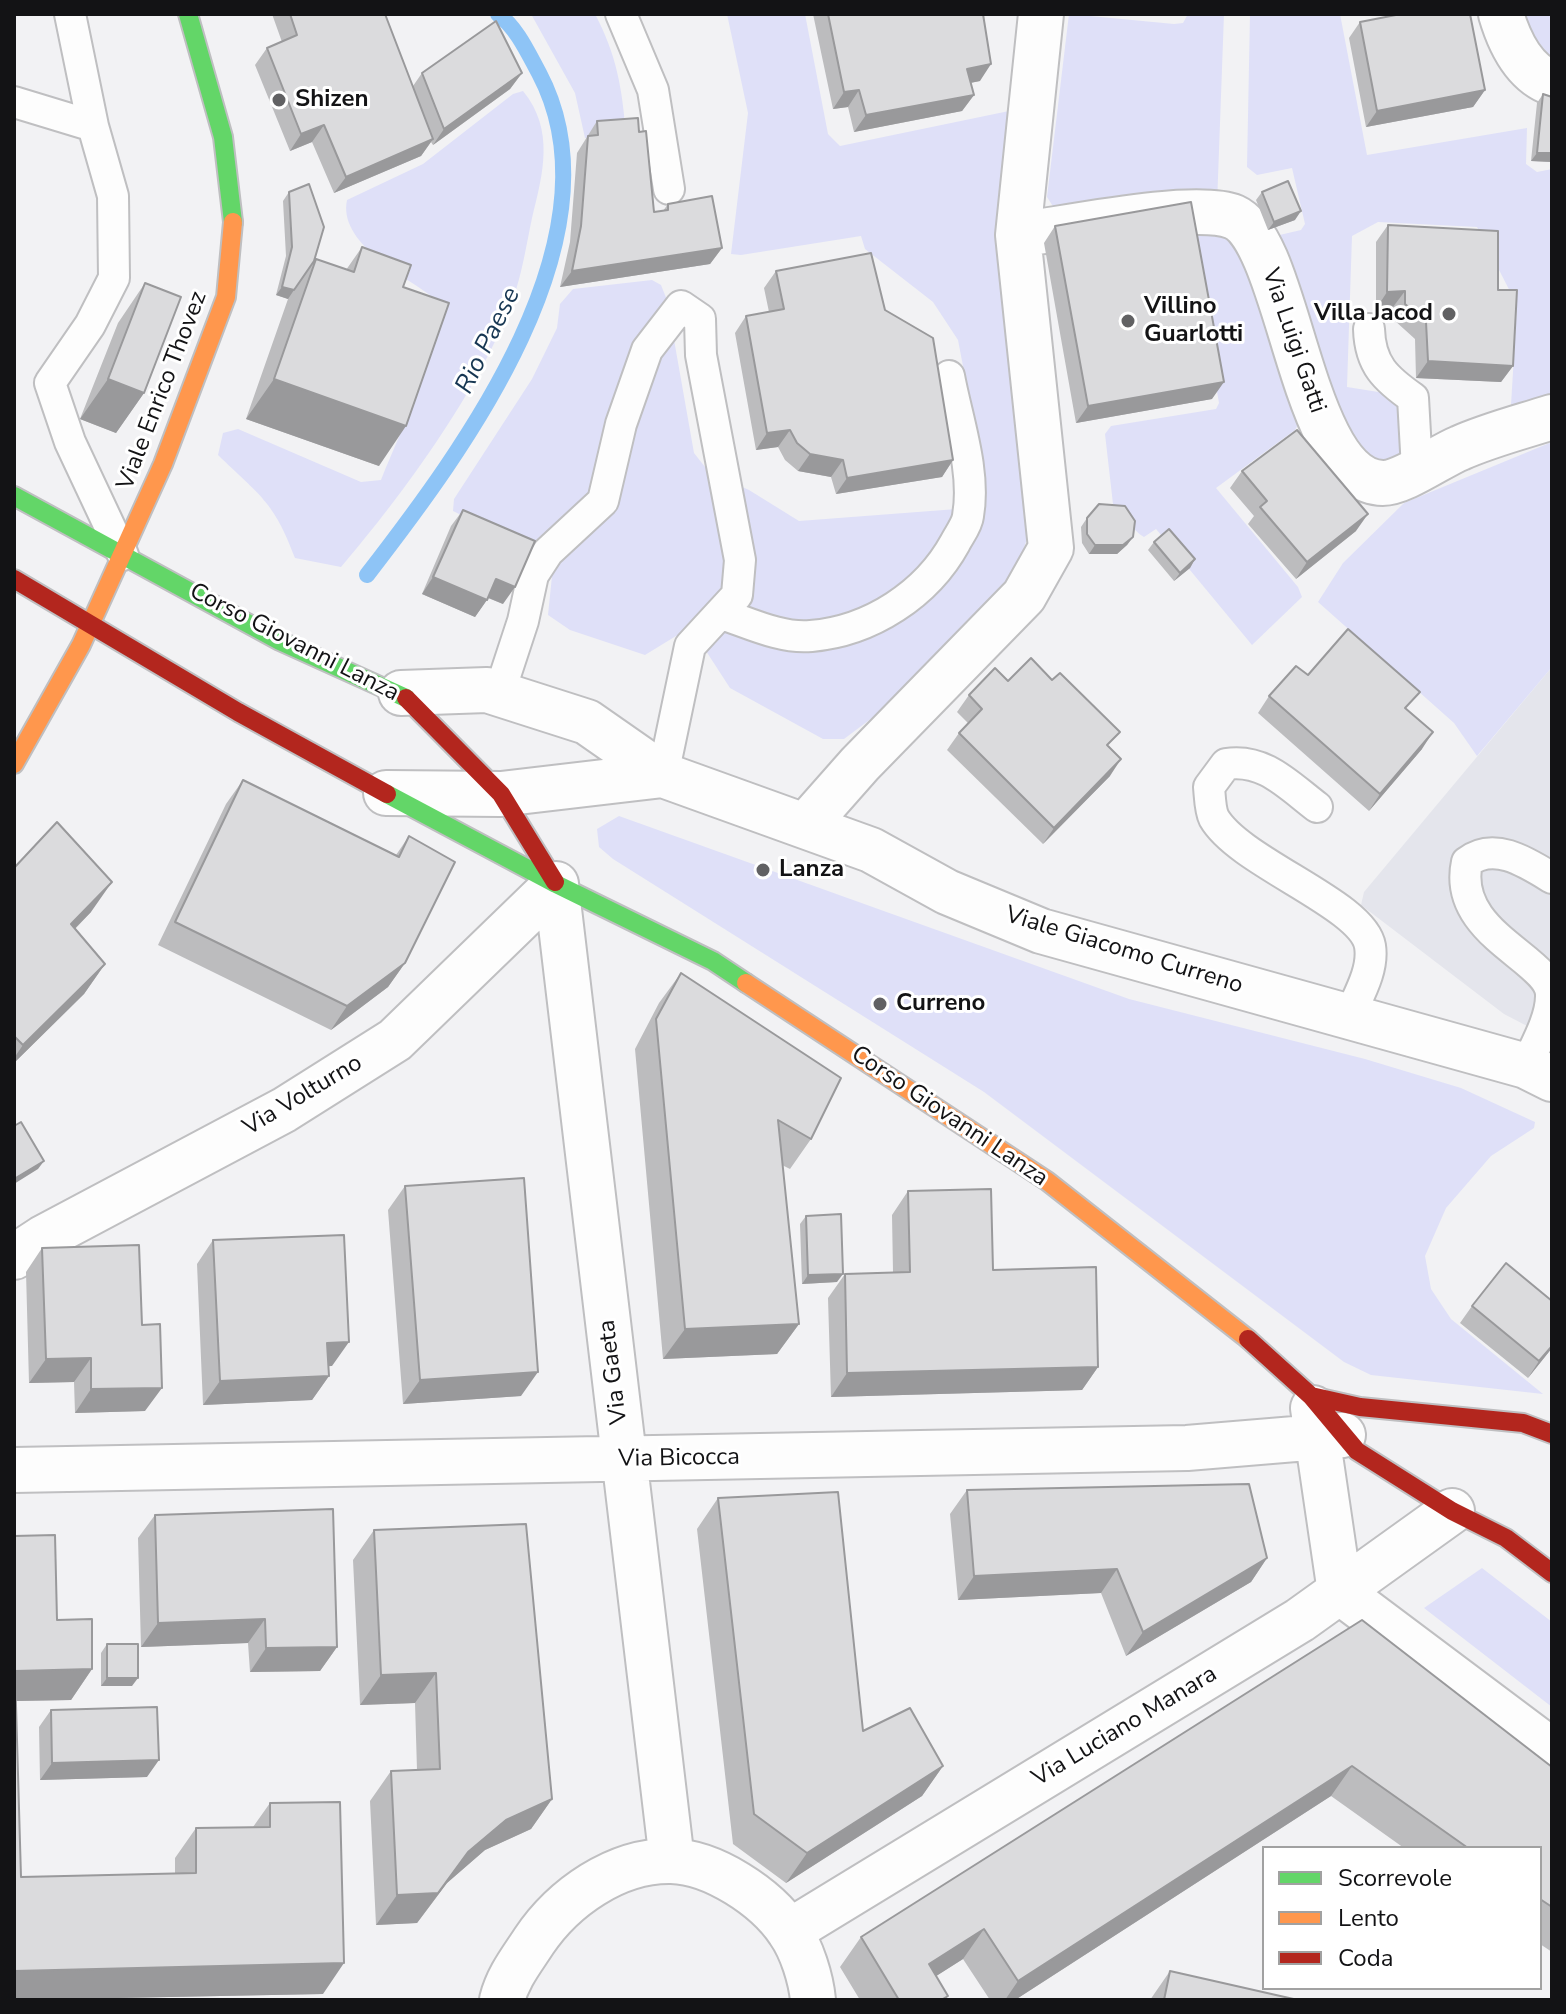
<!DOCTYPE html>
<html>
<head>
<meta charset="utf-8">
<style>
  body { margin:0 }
  #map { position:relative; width:1566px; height:2014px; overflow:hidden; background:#f2f2f4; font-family:"Nunito Sans",sans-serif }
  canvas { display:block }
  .frame { position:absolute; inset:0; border:16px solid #131315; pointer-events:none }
  .legend { position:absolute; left:1262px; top:1846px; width:280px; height:144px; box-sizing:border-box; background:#fff; border:2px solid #a1a1a1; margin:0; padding:10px 14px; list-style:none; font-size:24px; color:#131315 }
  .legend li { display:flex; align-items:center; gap:16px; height:40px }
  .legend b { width:40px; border:2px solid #a1a1a1 }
</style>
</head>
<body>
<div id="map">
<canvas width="1566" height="2014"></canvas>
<div class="frame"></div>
<ul class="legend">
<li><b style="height:10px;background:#63d668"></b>Scorrevole</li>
<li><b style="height:10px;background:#ff974d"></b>Lento</li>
<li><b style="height:10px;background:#b3261e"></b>Coda</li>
</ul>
</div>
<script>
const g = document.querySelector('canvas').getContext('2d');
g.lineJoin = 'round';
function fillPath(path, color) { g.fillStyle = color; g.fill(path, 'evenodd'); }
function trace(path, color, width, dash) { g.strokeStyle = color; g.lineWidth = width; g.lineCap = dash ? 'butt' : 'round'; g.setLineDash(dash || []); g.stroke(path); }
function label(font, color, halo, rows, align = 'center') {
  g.font = font + ' "Nunito Sans",sans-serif'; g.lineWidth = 6; g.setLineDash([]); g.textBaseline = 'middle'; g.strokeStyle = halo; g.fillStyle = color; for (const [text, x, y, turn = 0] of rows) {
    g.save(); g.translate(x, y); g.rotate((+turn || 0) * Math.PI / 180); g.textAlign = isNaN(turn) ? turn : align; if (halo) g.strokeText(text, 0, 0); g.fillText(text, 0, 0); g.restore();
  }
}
const built = new Path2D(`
  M1552 667V1039L1504 1014 1361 905 1364 892Z`);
const green = new Path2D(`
  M531 14H595C617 56 622 88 626 135L585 138 575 93Z
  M727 14H805L828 134 840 146 1009 111 999 223 1029 531 1016 577 872 718 844 739H823L730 688 706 651 676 636 645 655 570 630 548 615 552 576 527 547 453 511 454 499 532 379 557 328 560 304 573 289 652 280 661 285 667 300 694 453 709 472 749 490 799 521 957 509 973 418 958 340 933 302 865 249 861 236 741 255 731 254 748 113Z
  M1069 14 1174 24 1183 23 1188 14H1224L1217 205 1056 211 1047 197Z
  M1250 14H1340L1367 155 1527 128 1526 164 1537 172 1552 169V400L1518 408 1511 405 1517 305 1477 227 1378 222 1352 236 1347 387 1391 394 1401 400 1409 451 1387 463 1355 453 1271 237 1301 230 1305 224 1292 168 1257 175 1247 167Z
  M1524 14H1552V59L1529 30Z
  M523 91C555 130 543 174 532 218 527 242 523 267 516 290 487 380 403 495 341 567L295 558C274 501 259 495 218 455L223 433 238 429 361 482 381 480C403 424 441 356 430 295 401 274 338 242 347 200L423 164 513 94Z
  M1210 232 1231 239 1245 256 1299 423 1295 430 1216 488 1298 587 1302 597 1252 645 1156 529 1144 537C1132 531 1125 513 1113 504L1105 434 1111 426 1216 409 1219 403 1191 245 1193 233Z
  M1552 442V667L1477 756 1454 723 1318 602 1343 563 1404 503Z
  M619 816 1129 999 1365 1059 1461 1088 1535 1122 1534 1128 1491 1156 1446 1208 1425 1256 1431 1289 1451 1319 1543 1394 1371 1375 1344 1362 984 1092 613 859 599 847 597 829Z
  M1482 1568 1552 1622V1707L1424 1608Z`);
const stream = new Path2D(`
  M367 575C462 452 625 235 539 73 528 53 517 28 498 14`);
const lane = new Path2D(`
  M70 14 93 126 113 196 114 278 90 325 50 383 70 442 123 555
  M621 14 653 90 669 189
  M14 102 93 126
  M1369 329C1370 365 1386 379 1413 398L1417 469
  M722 614C749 623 782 639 811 636 871 631 927 594 955 543 959 535 967 525 968 516 976 471 957 419 949 376
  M499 694 523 621 533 575 548 552 603 501 621 424 647 350 681 306 700 319 701 355 740 560 737 595 690 646 663 775
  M1317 807C1288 785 1264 758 1226 764L1209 787C1210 797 1210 810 1214 818 1240 863 1363 904 1370 946 1374 970 1358 996 1349 1017
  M1526 1066C1535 1046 1551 1019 1551 996 1553 959 1451 935 1467 862 1494 841 1526 862 1552 878`);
const street = new Path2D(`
  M1501 14C1509 41 1524 73 1552 83
  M1018 235C1063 229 1196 201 1234 217 1291 242 1300 482 1383 483 1403 483 1440 456 1460 448 1489 435 1521 427 1552 417
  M401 693 487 690 587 722 663 775 871 850 947 892 1041 931 1526 1066 1552 1079
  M386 793 501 794 663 775
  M807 824 860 764 1024 596 1051 548 1018 235 1041 14
  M556 884 672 1861
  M14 1257 43 1238 284 1110 395 1040 556 884
  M1313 1408 1340 1592
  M14 1470 1187 1448 1343 1435
  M1340 1592 1552 1751
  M790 1931 1300 1620 1452 1511
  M502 2000C508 1977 521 1961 534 1941 563 1898 616 1860 671 1861 713 1862 766 1897 789 1931 802 1949 811 1979 813 2000`);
const fast = new Path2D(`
  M188 14 223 137 233 222
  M14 496 280 641 406 698
  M387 794 556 884 713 961 746 983`);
const slow = new Path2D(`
  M14 764 81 645 163 464 226 297 233 222
  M746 983 1047 1181 1248 1339`);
const jam = new Path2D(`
  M14 579 238 712 387 794
  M406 698 501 794 555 882
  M1248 1339 1311 1396 1357 1451 1452 1511 1506 1538 1552 1573
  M1311 1396 1360 1407 1523 1423 1552 1434`);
const wall = new Path2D(`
  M272 14H342L413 86 422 73H522L510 89 433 145 431 142 421 156 334 193 312 142 290 151 255 65 267 48 282 42Z
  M813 14H983L980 81 970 83 974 95 962 111 854 132 848 107 833 109Z
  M1360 22 1485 90 1473 107 1366 127 1349 38Z
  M1543 94 1552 162 1531 161 1537 103Z
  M597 121 639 132 654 212 663 211 668 204 722 248 710 264 560 287 570 242 577 153Z
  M289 192 314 261 346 270 362 247 403 287 379 466 246 419 288 299 276 295 286 256 283 201Z
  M1262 192 1295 220 1268 230 1256 200Z
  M1388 225 1498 290 1513 366 1501 382 1416 378 1415 339 1394 320 1393 307 1376 309V242Z
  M1055 226 1212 399 1076 423 1044 243Z
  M776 271 885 310 953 460 942 477 836 494 831 477 798 471 785 460 778 447 756 450 735 333 746 316 769 312 764 288Z
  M145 283 144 393 116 433 80 419 118 323Z
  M1242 471 1356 531 1296 579 1248 524 1254 516 1230 488Z
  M463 510 503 604 488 598 475 617 422 594 451 526Z
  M1087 518 1133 537 1127 545 1117 554H1089L1082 543 1081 527Z
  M1154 542 1195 559 1190 568 1174 581 1148 550Z
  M1308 675 1407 710 1422 749 1369 811 1258 713 1269 696Z
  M1008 681 1109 747 1110 776 1043 844 947 750 959 733 968 723 957 712 969 695Z
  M243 780 396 855 409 836 405 963 388 987 331 1030 158 945 226 804Z
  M14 868 91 912 75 929 105 964 84 994 14 1063Z
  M681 973 811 1139 790 1169 782 1165 799 1324 777 1354 663 1359 635 1049 659 1003Z
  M405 1186 521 1396 403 1404 388 1210Z
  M908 1191 1098 1367 1082 1390 831 1397 828 1298 845 1274 893 1272 892 1215Z
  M806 1216 837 1282 802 1284 800 1224Z
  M213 1240 332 1366H328L329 1376 312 1400 203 1405 197 1264Z
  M42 1248 145 1411 75 1413 74 1382 29 1383 26 1272Z
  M1552 1301V1348L1528 1378 1460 1323 1472 1306Z
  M967 1490 1267 1558 1251 1582 1126 1656 1101 1593 958 1600 950 1514Z
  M718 1498 863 1731 943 1766 922 1796 786 1883 733 1844 697 1529Z
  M155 1515 337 1647 320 1671 250 1672 248 1643 141 1647 138 1538Z
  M374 1530 552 1799 531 1829 485 1850 447 1883 417 1923 376 1925 370 1801 391 1771 417 1770 415 1703 360 1705 353 1560Z
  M14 1536 57 1620 92 1669 71 1700 16 1701 21 1877 175 1873V1858L196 1828 253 1827 270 1803 323 1994 14 2000Z
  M1362 1620 1552 1767V1952L1540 1944V1848H1404L1331 1796 1015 2000H990L963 1959 936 1976 948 1996 945 2000H860L840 1967 861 1937Z
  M107 1644 132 1686H101V1653Z
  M51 1710 147 1777 40 1780 39 1727Z
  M1170 1971 1298 2000H1150Z`);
const shadedWall = new Path2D(`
  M991 64 980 81 955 86 967 69Z
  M522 73 510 89 433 145 444 129Z
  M859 90 848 107 833 109 844 92Z
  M1485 90 1473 107 1366 127 1377 111Z
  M974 95 962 111 854 132 866 115Z
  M324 125 312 142 290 151 301 134Z
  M433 139 421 156 334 193 346 177Z
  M1537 153H1552V162L1531 161Z
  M1301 211 1295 220 1268 230 1274 222Z
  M722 248 710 264 560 287 572 271Z
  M282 287 294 290 288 299 276 295Z
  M1405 291 1393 307 1376 309 1387 292Z
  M1428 361 1513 366 1501 382 1416 378Z
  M108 379 144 393 116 433 80 419Z
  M274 379 406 426 379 466 246 419Z
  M1224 382 1212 399 1076 423 1088 406Z
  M790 430 778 447 756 450 767 433Z
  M810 454 843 460 831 477 798 471Z
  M953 460 942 477 836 494 847 478Z
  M1368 514 1356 531 1296 579 1307 562Z
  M1133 537 1127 545 1117 554H1089L1095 545Z
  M1195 559 1190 568 1174 581 1180 573Z
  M433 577 487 600 475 617 422 594Z
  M496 579 515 587 503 604 484 596Z
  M1433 732 1422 749 1369 811 1380 794Z
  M1121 759 1110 776 1043 844 1054 828Z
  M112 882 91 912 50 954 71 924Z
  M405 963 388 987 331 1030 347 1006Z
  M105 964 84 994 14 1063V1058L23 1045Z
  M44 1161 38 1169 14 1184V1179Z
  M843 1274 837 1282 802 1284 808 1275Z
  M799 1324 777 1354 663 1359 685 1329Z
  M349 1342 332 1366 311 1367 327 1343Z
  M1552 1346V1348L1528 1378 1539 1361Z
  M91 1358 74 1382 29 1383 46 1359Z
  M1098 1367 1082 1390 831 1397 847 1373Z
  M538 1372 521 1396 403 1404 420 1380Z
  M329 1376 312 1400 203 1405 220 1381Z
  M162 1388 145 1411 75 1413 91 1389Z
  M1267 1558 1251 1582 1126 1656 1143 1632Z
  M1117 1569 1101 1593 958 1600 974 1576Z
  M265 1619 248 1643 141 1647 158 1623Z
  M337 1647 320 1671 250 1672 266 1648Z
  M92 1669 71 1700 14 1701 15 1671Z
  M436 1673 415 1703 360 1705 381 1675Z
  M107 1678H138L132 1686H101Z
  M159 1760 147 1777 40 1780 52 1763Z
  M943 1766 922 1796 786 1883 807 1853Z
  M1352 1766 1331 1796 1015 2000H1005L1018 1981Z
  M552 1799 531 1829 485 1850 447 1883 417 1923 376 1925 397 1895 468 1852 506 1820Z
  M984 1929 963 1959 908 1994 929 1964Z
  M344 1963 323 1994 14 2000V1971Z`);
const building = new Path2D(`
  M290 14H342L343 15 346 14H385L433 139 346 177 324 125 301 134 267 48 297 35Z
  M828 14H983L991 64 967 69 974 95 866 115 859 90 844 92Z
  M1401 14H1470L1485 90 1377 111 1360 22Z
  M496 21 522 73 444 129 422 73Z
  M1543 94 1552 97V153H1537Z
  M638 118 639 132 646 131 654 212 668 210V204L712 196 722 248 572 271 581 226 588 136 598 135 597 121Z
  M1288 181 1301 211 1274 222 1262 192Z
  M309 184 324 227 314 261 294 290 282 287 292 247 289 192Z
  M1191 202 1224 382 1088 406 1055 226Z
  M1388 225 1498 231V290H1517L1513 366 1428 361 1426 322 1405 304V291L1387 292Z
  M362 247 411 265 403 287 449 303 406 426 274 379 316 259 354 272Z
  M871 253 885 310 933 338 953 460 847 478 843 460 810 454 797 443 790 430 767 433 746 316 784 309 776 271Z
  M145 283 181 297 144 393 108 379Z
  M1297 430 1368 514 1307 562 1260 507 1267 501 1242 471Z
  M1099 504 1125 506 1135 521 1133 537 1123 545H1095L1087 534V518Z
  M463 510 535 541 515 587 496 579 487 600 433 577Z
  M1169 529 1195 559 1180 573 1154 542Z
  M1348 629 1420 692 1405 708 1433 732 1380 794 1269 696 1296 666 1308 675Z
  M1031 658 1052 680 1060 673 1120 732 1107 745 1121 759 1054 828 959 733 982 709 969 695 995 668 1008 681Z
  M243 780 399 857 409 836 455 862 405 963 347 1006 175 922Z
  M57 822 112 882 71 924 105 964 23 1045 14 1036V868Z
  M681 973 841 1078 811 1139 778 1120 799 1324 685 1329 656 1019Z
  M21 1122 44 1161 14 1179V1126Z
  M524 1178 538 1372 420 1380 405 1186Z
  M991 1189 993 1270 1096 1267 1098 1367 847 1373 845 1274 910 1272 908 1191Z
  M841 1214 843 1274 808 1275 806 1216Z
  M344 1235 349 1342 327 1343 329 1376 220 1381 213 1240Z
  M139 1245 142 1325 160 1324 162 1388 91 1389V1358L46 1359 42 1248Z
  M1506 1263 1552 1301V1346L1539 1361 1472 1306Z
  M1249 1484 1267 1558 1143 1632 1117 1569 974 1576 967 1490Z
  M838 1492 863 1731 910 1708 943 1766 807 1853 754 1814 718 1498Z
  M333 1509 337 1647 266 1648 265 1619 158 1623 155 1515Z
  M526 1524 552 1799 506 1820 468 1852 438 1893 397 1895 391 1771 440 1769 436 1673 381 1675 374 1530Z
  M55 1535 57 1620 92 1619V1669L15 1671 21 1877 196 1873V1828L270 1827V1803L340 1802 344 1963 14 1971V1536Z
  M1362 1620 1552 1767V1907L1540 1899V1848H1468L1352 1766 1018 1981 984 1929 929 1964 948 1996 941 2000H899L861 1937Z
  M107 1644H138V1678H107Z
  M157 1707 159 1760 52 1763 51 1710Z
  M1170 1971 1298 2000H1164Z`);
const markers = [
  [279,100,8,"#616163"],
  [1449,314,8,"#616163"],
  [1128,321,8,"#616163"],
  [763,870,8,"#616163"],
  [880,1004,8,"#616163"]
];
const poiNames = [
  ["Shizen",295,100],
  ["Villino",1144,307],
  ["Guarlotti",1144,335],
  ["Villa Jacod",1433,314,"right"],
  ["Lanza",779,870],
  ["Curreno",896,1004]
];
const streetNames = [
  ["Via Luigi Gatti",1293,341,71],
  ["Viale Enrico Thovez",163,391,-69],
  ["Corso Giovanni Lanza",294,643,27],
  ["Viale Giacomo Curreno",1124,951,17],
  ["Via Volturno",303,1096,-31],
  ["Corso Giovanni Lanza",949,1117,34],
  ["Via Gaeta",614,1372,-97],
  ["Via Bicocca",679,1459,-1],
  ["Via Luciano Manara",1125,1727,-31]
];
const waterNames = [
  ["Rio Paese",489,341,-64]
];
fillPath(built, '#e4e5ec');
fillPath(green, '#dfe0f8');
trace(stream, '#8ec4f6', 16);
trace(lane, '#bfbfc1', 34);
trace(street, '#bfbfc1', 48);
trace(fast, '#bfbfc1', 22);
trace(slow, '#bfbfc1', 22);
trace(jam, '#bfbfc1', 22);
trace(lane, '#fdfdfd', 30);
trace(street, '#fdfdfd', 44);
trace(fast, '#63d668', 18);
trace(slow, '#ff974d', 18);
trace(jam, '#b3261e', 18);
fillPath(wall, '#bcbcbe');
fillPath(shadedWall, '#99999b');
fillPath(building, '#dbdbdd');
trace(building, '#99999b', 2);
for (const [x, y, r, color] of markers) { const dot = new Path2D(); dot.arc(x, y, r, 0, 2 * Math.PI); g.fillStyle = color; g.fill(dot); trace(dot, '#fff', 3); }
label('bold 24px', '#131315', '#fff', poiNames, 'left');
label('24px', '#131315', '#fff', streetNames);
label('italic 26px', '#163652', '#fff', waterNames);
</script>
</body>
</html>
